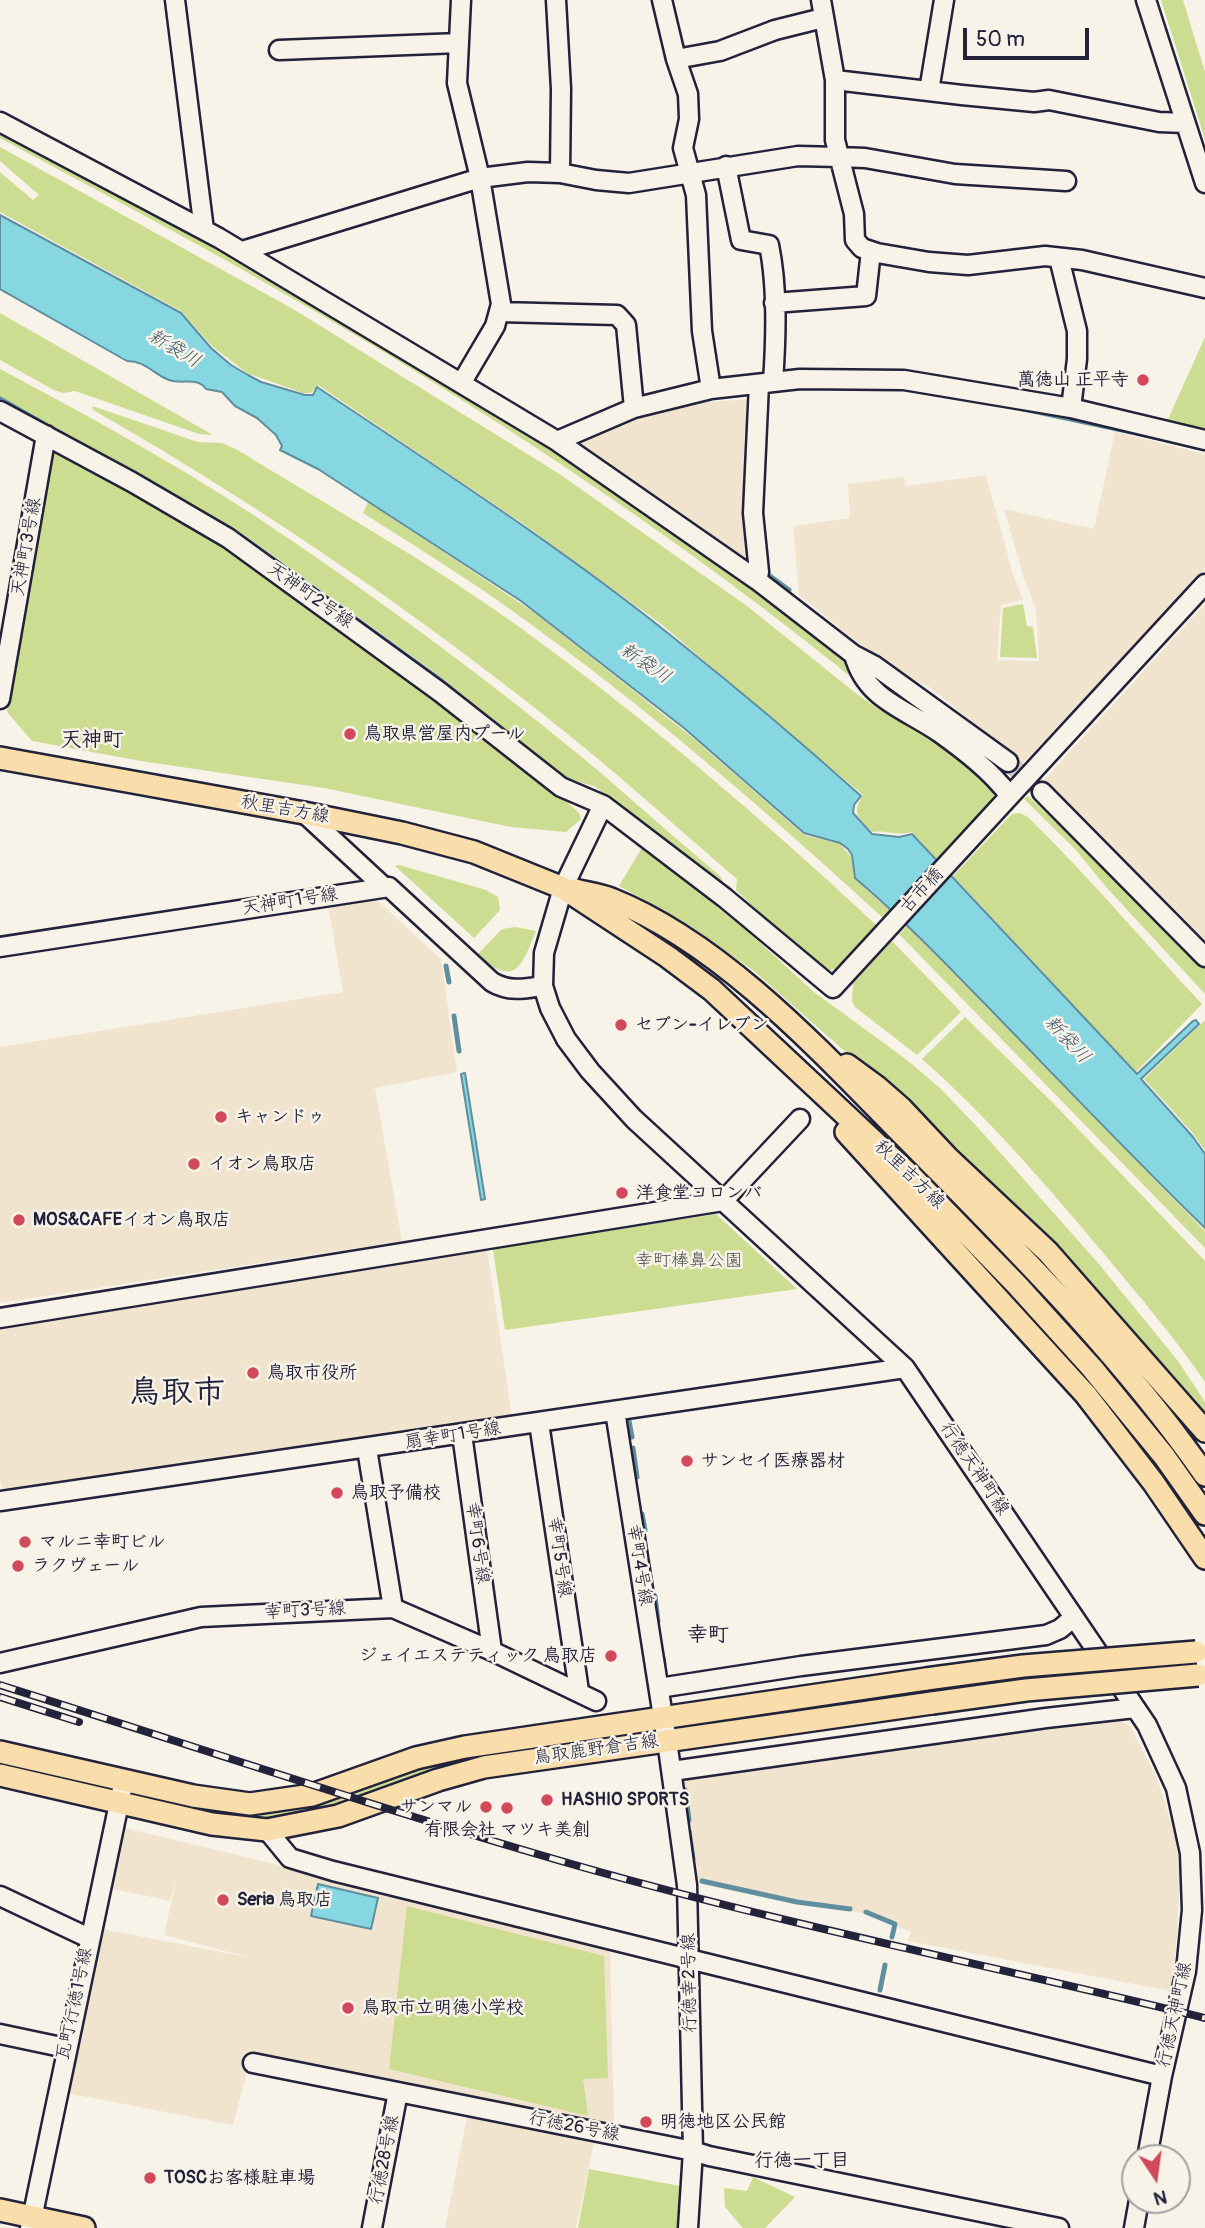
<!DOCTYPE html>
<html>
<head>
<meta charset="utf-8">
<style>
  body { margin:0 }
  #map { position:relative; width:1205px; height:2228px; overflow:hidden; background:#f7f3e8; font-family:Pangolin,sans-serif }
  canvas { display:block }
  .north { position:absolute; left:1121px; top:2144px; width:70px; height:70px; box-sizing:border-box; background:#f7f3e8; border:2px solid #a29fa3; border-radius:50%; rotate:167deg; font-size:19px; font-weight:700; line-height:28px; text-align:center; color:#22223b }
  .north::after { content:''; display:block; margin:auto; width:24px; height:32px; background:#d1495b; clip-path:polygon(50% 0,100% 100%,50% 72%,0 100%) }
  .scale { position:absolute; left:963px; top:28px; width:126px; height:32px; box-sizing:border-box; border:4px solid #22223b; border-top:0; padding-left:9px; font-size:21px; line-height:24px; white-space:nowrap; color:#22223b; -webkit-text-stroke:5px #f7f3e8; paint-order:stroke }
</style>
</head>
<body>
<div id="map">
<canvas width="1205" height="2228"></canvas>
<div class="north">N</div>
<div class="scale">50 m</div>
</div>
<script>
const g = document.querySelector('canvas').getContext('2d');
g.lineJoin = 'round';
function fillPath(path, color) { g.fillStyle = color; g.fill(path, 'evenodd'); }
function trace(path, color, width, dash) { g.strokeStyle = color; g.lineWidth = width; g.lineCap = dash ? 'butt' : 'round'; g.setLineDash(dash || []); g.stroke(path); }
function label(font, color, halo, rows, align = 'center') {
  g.font = font + ' Pangolin,"Klee One",sans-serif'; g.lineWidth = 5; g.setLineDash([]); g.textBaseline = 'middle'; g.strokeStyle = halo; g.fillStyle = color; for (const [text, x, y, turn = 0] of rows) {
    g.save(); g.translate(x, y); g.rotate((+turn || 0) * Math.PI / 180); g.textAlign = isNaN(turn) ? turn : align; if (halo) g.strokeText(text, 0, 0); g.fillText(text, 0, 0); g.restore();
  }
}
const built = new Path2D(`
  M704 398 707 402 751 399 745 469 746 535 749 561 747 563 574 442 577 436 653 410Z
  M1115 432 1205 454V568L1198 579 1022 764 931 688 904 675 852 638 799 595 793 526 850 518 848 484 904 477 906 486 986 475 1012 571 1023 600 1001 605 997 660 1039 661 1036 609 1024 579 1004 509 1094 529Z
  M1205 604V947L1105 842 1042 782Z
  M371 900 379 902 441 959 457 1072 375 1088 402 1241 0 1303V1047L343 992 328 906Z
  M487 1249 512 1417 3 1492 0 1478V1329L23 1322Z
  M1119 1719 1130 1726 1156 1776 1166 1805 1176 1842 1180 1874 1177 1937 1171 1991 908 1941 911 1932 862 1913 786 1902 728 1890 701 1884 694 1875 679 1788 688 1776 870 1748Z
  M125 1828 283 1866 610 1949 614 2127 251 2056 233 2125 66 2093 102 1929 252 1958 164 1935 177 1877 170 1901 109 1888 122 1831Z
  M468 2112 595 2138 576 2228H445Z`);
const green = new Path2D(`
  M1161 0H1183L1205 72V139Z
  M0 133 188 230 458 388 665 525 741 580 820 639 855 671 872 694C684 540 481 405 269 285 181 234 90 187 0 138Z
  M0 147 293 309 558 473 747 606 858 695 880 710 921 731 943 745 992 784 994 798 937 860 912 832C896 836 887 830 872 832 858 816 851 815 863 795L661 624 528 527 318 385 311 393H303L247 373 212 346 181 311 0 212V172L33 200 39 195 0 161Z
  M0 313 213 435 199 434 75 391 63 393 54 390 0 360Z
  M1205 337V432L1166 424Z
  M0 369C86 415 171 461 252 514 371 593 492 682 601 773 641 808 681 843 721 877L723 882 719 883 596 787 548 772 552 768 433 671 246 536 0 396Z
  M92 406 198 442 222 443 236 449C332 508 431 563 522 629 647 720 764 820 876 925L837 968 827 971 818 968 736 890 737 879C690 839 645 798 597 758 439 628 270 511 93 410Z
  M55 446 228 545 293 590 558 794 579 813 581 819 566 832 511 827 324 788 141 761 32 741 7 712 50 448Z
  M368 502 535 613 693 738 804 835 840 844 851 857 854 878 890 911 883 918C773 817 660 719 540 631 483 588 423 551 363 513Z
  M1023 604 1027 626 1033 627 1037 658 1000 657 1003 608Z
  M1028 796 1104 867 1205 968V994L1107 888 1076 850 1024 799Z
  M1020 813 1028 817C1089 877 1144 942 1202 1004L1136 1072 953 876 1007 819 1012 814Z
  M643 846 747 931 814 992 907 1060 940 1088 981 1131 1098 1263 1178 1361 1205 1402V1415L1147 1347 1049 1239 944 1139 754 971 689 925 619 886Z
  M399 865 486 890 498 897 500 910 474 938 395 866Z
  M907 926 1205 1231V1248L899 934Z
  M515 927 536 931C521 967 516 988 477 955L502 929Z
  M892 941 961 1012 917 1055 855 1007 852 1001 853 983Z
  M965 1017 1054 1104 1205 1261V1382C1175 1338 1139 1296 1105 1255 1048 1187 989 1118 922 1059Z
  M1205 1020V1150L1191 1131 1144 1079Z
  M716 1214 797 1289 505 1330 493 1249Z
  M626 1733 627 1738 339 1807 271 1819 228 1817 173 1805 174 1801 203 1808 239 1812 472 1755Z
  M407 1906 604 1956 608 2078 583 2079 588 2116 389 2069Z
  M589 2169 680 2186 678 2228H578Z
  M753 2177 795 2197 765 2228H743L725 2207 724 2188 747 2191Z`);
const water = new Path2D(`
  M0 215 181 313 211 348 231 365 248 375 261 382 305 395H313L317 387C438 468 561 547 674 638 738 689 801 742 861 796L854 805 853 813 872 834 899 837 912 834 1137 1074 1193 1021 1196 1020 1199 1024 1141 1079 1193 1137 1205 1154V1228C1130 1155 1058 1079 985 1004 943 961 901 917 855 878L852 855 848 849 840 843 804 833 684 728 521 601 318 469 280 450 282 446 276 435 257 418 235 406 222 392 206 389C197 376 182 385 169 380 153 374 146 361 127 361L0 289Z
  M0 397 245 537 440 678 551 768 345 614 0 403Z
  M465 1073 485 1199 481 1200 461 1074Z
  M318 1884 378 1898 371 1929 311 1916Z`);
const stream = new Path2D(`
  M1019 408 1164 439
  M763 571 789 590
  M446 966 449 982
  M454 1016 459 1051
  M629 1421 632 1437
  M633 1448 637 1477
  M642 1514 645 1530
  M655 1596 658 1621
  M663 1658 664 1664
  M685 1790 689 1820
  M689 1831 693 1859
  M702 1881 797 1902 850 1909
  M866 1912 895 1924 892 1937
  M880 1990 885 1965`);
const minorTunnel = new Path2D(`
  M1008 762 1042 792`);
const minor = new Path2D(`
  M175 0 204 230
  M461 0 457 83 480 178 501 304 495 326 462 382
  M556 0 561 89 560 173
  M662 0 676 59 688 94 689 119 683 148 696 195 702 331 711 389
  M821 0 835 80V140L854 214 855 240 862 248 877 253 929 262 968 265 1045 256 1082 260 1205 288
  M1146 0 1205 183
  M279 50 459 43
  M676 59 720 51 775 30 823 18
  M835 80 962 95 1034 102 1049 100 1159 122 1185 123
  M929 91 944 0
  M0 122 219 238 557 441 757 580 854 655 875 666 1008 762
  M726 166 741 240 769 245C778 288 776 339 773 382
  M242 251 480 178 528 172 560 173 596 180 629 183 798 156 839 157 865 158 955 174 1066 181
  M1059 258 1077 331V359L1071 408
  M774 303 866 296 871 251
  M499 312 617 315 626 325 634 408
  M0 411 132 482 228 538 440 692 561 787 603 805 725 898 833 988 1205 584
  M557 441 634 408 711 389 800 379 904 380 1071 408 1205 440
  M757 580 759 572 753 513 759 384
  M854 655C866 700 906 709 940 733 965 751 991 771 1009 795
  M0 699 46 435
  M1042 792 1205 957
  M603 805 563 888 544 953 543 986 550 1008 566 1039 590 1071 634 1119 905 1368 1147 1725 1176 1788 1190 1853 1192 1910 1186 1971 1162 2076 1147 2158
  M304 813 384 887
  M0 947 389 887 492 982C509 992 524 989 543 986
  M0 1318 723 1201 800 1119
  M615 1411 669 1755 687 1885 693 2151 688 2228
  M539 1423 579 1691
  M462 1434 492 1651
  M367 1449 393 1608
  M0 1501 905 1368
  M0 1663 201 1617 393 1608 492 1651 596 1701
  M659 1688 801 1666 1046 1635 1060 1629 1074 1617
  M672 1771 1046 1718 1135 1708
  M267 1830 290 1858 333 1871 1162 2076
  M0 1896 89 1938
  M0 2034 66 2048
  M253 2063 693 2151 709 2156 1059 2228
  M30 2228 122 1789
  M372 2228 398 2092
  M1134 2228 1139 2200`);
const major = new Path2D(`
  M0 758 304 813 402 833 474 852 563 888 668 957 712 990 914 1179 1017 1285 1092 1368 1164 1456 1205 1514
  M575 890C587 893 600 895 611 899 729 946 833 1065 921 1153 1021 1255 1123 1357 1205 1475
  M847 1065 877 1087 901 1108 948 1158 1048 1252 1205 1431
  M846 1132 1086 1395 1153 1482 1205 1558
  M0 1752 193 1796 250 1804 312 1795 416 1758 465 1747 926 1679
  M0 1775 212 1824 267 1830 338 1816 438 1780 484 1767 932 1703
  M0 2210 84 2228`);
const rail = new Path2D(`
  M0 1685C194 1746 386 1811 582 1867 787 1925 997 1967 1205 2018
  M0 1697 79 1722`);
const majorBridge = new Path2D(`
  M926 1679 1023 1666 1196 1652
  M932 1703 1026 1690 1198 1675`);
const markers = [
  [1143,380,7,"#d1495b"],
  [350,734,7,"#d1495b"],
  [621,1025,7,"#d1495b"],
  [221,1117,7,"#d1495b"],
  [194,1164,7,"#d1495b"],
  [622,1193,7,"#d1495b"],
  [19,1220,7,"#d1495b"],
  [253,1373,7,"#d1495b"],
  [687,1461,7,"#d1495b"],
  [337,1493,7,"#d1495b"],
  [25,1542,7,"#d1495b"],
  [18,1566,7,"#d1495b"],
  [611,1656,7,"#d1495b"],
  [547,1800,7,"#d1495b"],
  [486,1807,7,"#d1495b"],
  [507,1808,7,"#d1495b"],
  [223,1900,7,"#d1495b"],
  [348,2008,7,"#d1495b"],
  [646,2122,7,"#d1495b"],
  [150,2178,7,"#d1495b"]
];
const poiNames = [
  ["萬徳山 正平寺",1129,380,"right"],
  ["鳥取県営屋内プール",364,734],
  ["セブン-イレブン",635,1025],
  ["キャンドゥ",235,1117],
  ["イオン鳥取店",208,1164],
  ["洋食堂コロンバ",636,1193],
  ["MOS&CAFEイオン鳥取店",33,1220],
  ["鳥取市役所",267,1373],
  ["サンセイ医療器材",701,1461],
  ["鳥取予備校",351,1493],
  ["マルニ幸町ビル",39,1542],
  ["ラクヴェール",32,1566],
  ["ジェイエステティック 鳥取店",597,1656,"right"],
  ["HASHIO SPORTS",561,1800],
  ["サンマル",472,1807,"right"],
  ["有限会社 マツキ美創",507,1830,"center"],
  ["Seria 鳥取店",237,1900],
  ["鳥取市立明徳小学校",362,2008],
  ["明徳地区公民館",660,2122],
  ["TOSCお客様駐車場",164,2178]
];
const streetNames = [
  ["天神町3号線",27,547,-80],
  ["天神町2号線",310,596,35],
  ["秋里吉方線",285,810,10],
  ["古市橋",922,891,-47],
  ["天神町1号線",290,902,-9],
  ["秋里吉方線",909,1175,44],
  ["扇幸町1号線",453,1436,-9],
  ["行徳天神町線",974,1469,56],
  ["幸町6号線",477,1543,82],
  ["幸町5号線",559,1557,82],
  ["幸町4号線",639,1565,81],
  ["幸町3号線",305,1611,-3],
  ["鳥取鹿野倉吉線",596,1750,-8],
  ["行徳幸2号線",690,1983,-91],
  ["瓦町行徳1号線",75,2004,-78],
  ["行徳天神町線",1175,2015,-78],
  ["行徳26号線",574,2127,11],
  ["行徳28号線",385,2160,-79]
];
const parkNames = [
  ["幸町棒鼻公園",689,1261]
];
const waterNames = [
  ["新袋川",174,349,31],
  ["新袋川",645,664,34],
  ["新袋川",1067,1040,47]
];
const neighbourhoodNames = [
  ["行徳一丁目",802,2161]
];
const quarterNames = [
  ["天神町",92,741],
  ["幸町",708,1636]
];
const townNames = [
  ["鳥取市",177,1394]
];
fillPath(built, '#f1e4cf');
fillPath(green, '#ccdc90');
fillPath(water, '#87d7e2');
trace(water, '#5f8f9f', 2);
trace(stream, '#5f8f9f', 5);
trace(minorTunnel, '#ccc9c5', 18, [18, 9]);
trace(minor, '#22223b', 23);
trace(major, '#22223b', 26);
trace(minor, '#f7f3e8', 18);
trace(major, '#f9deab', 21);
trace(rail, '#22223b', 8);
trace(rail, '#f7f3e8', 5, [16]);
trace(majorBridge, '#22223b', 26, []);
trace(majorBridge, '#f9deab', 21);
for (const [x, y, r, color] of markers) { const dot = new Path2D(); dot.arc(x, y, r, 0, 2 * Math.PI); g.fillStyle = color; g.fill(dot); trace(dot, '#f7f3e8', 2.5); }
label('bold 18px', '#22223b', '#f7f3e8', poiNames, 'left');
label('18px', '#22223b', '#f7f3e8', streetNames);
label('18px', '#4c5050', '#f7f3e8', parkNames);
label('italic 19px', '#40586d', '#f7f3e8', waterNames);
label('bold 19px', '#22223b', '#f7f3e8', neighbourhoodNames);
label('bold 21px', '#22223b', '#f7f3e8', quarterNames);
label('bold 32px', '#22223b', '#f7f3e8', townNames);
</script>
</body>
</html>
